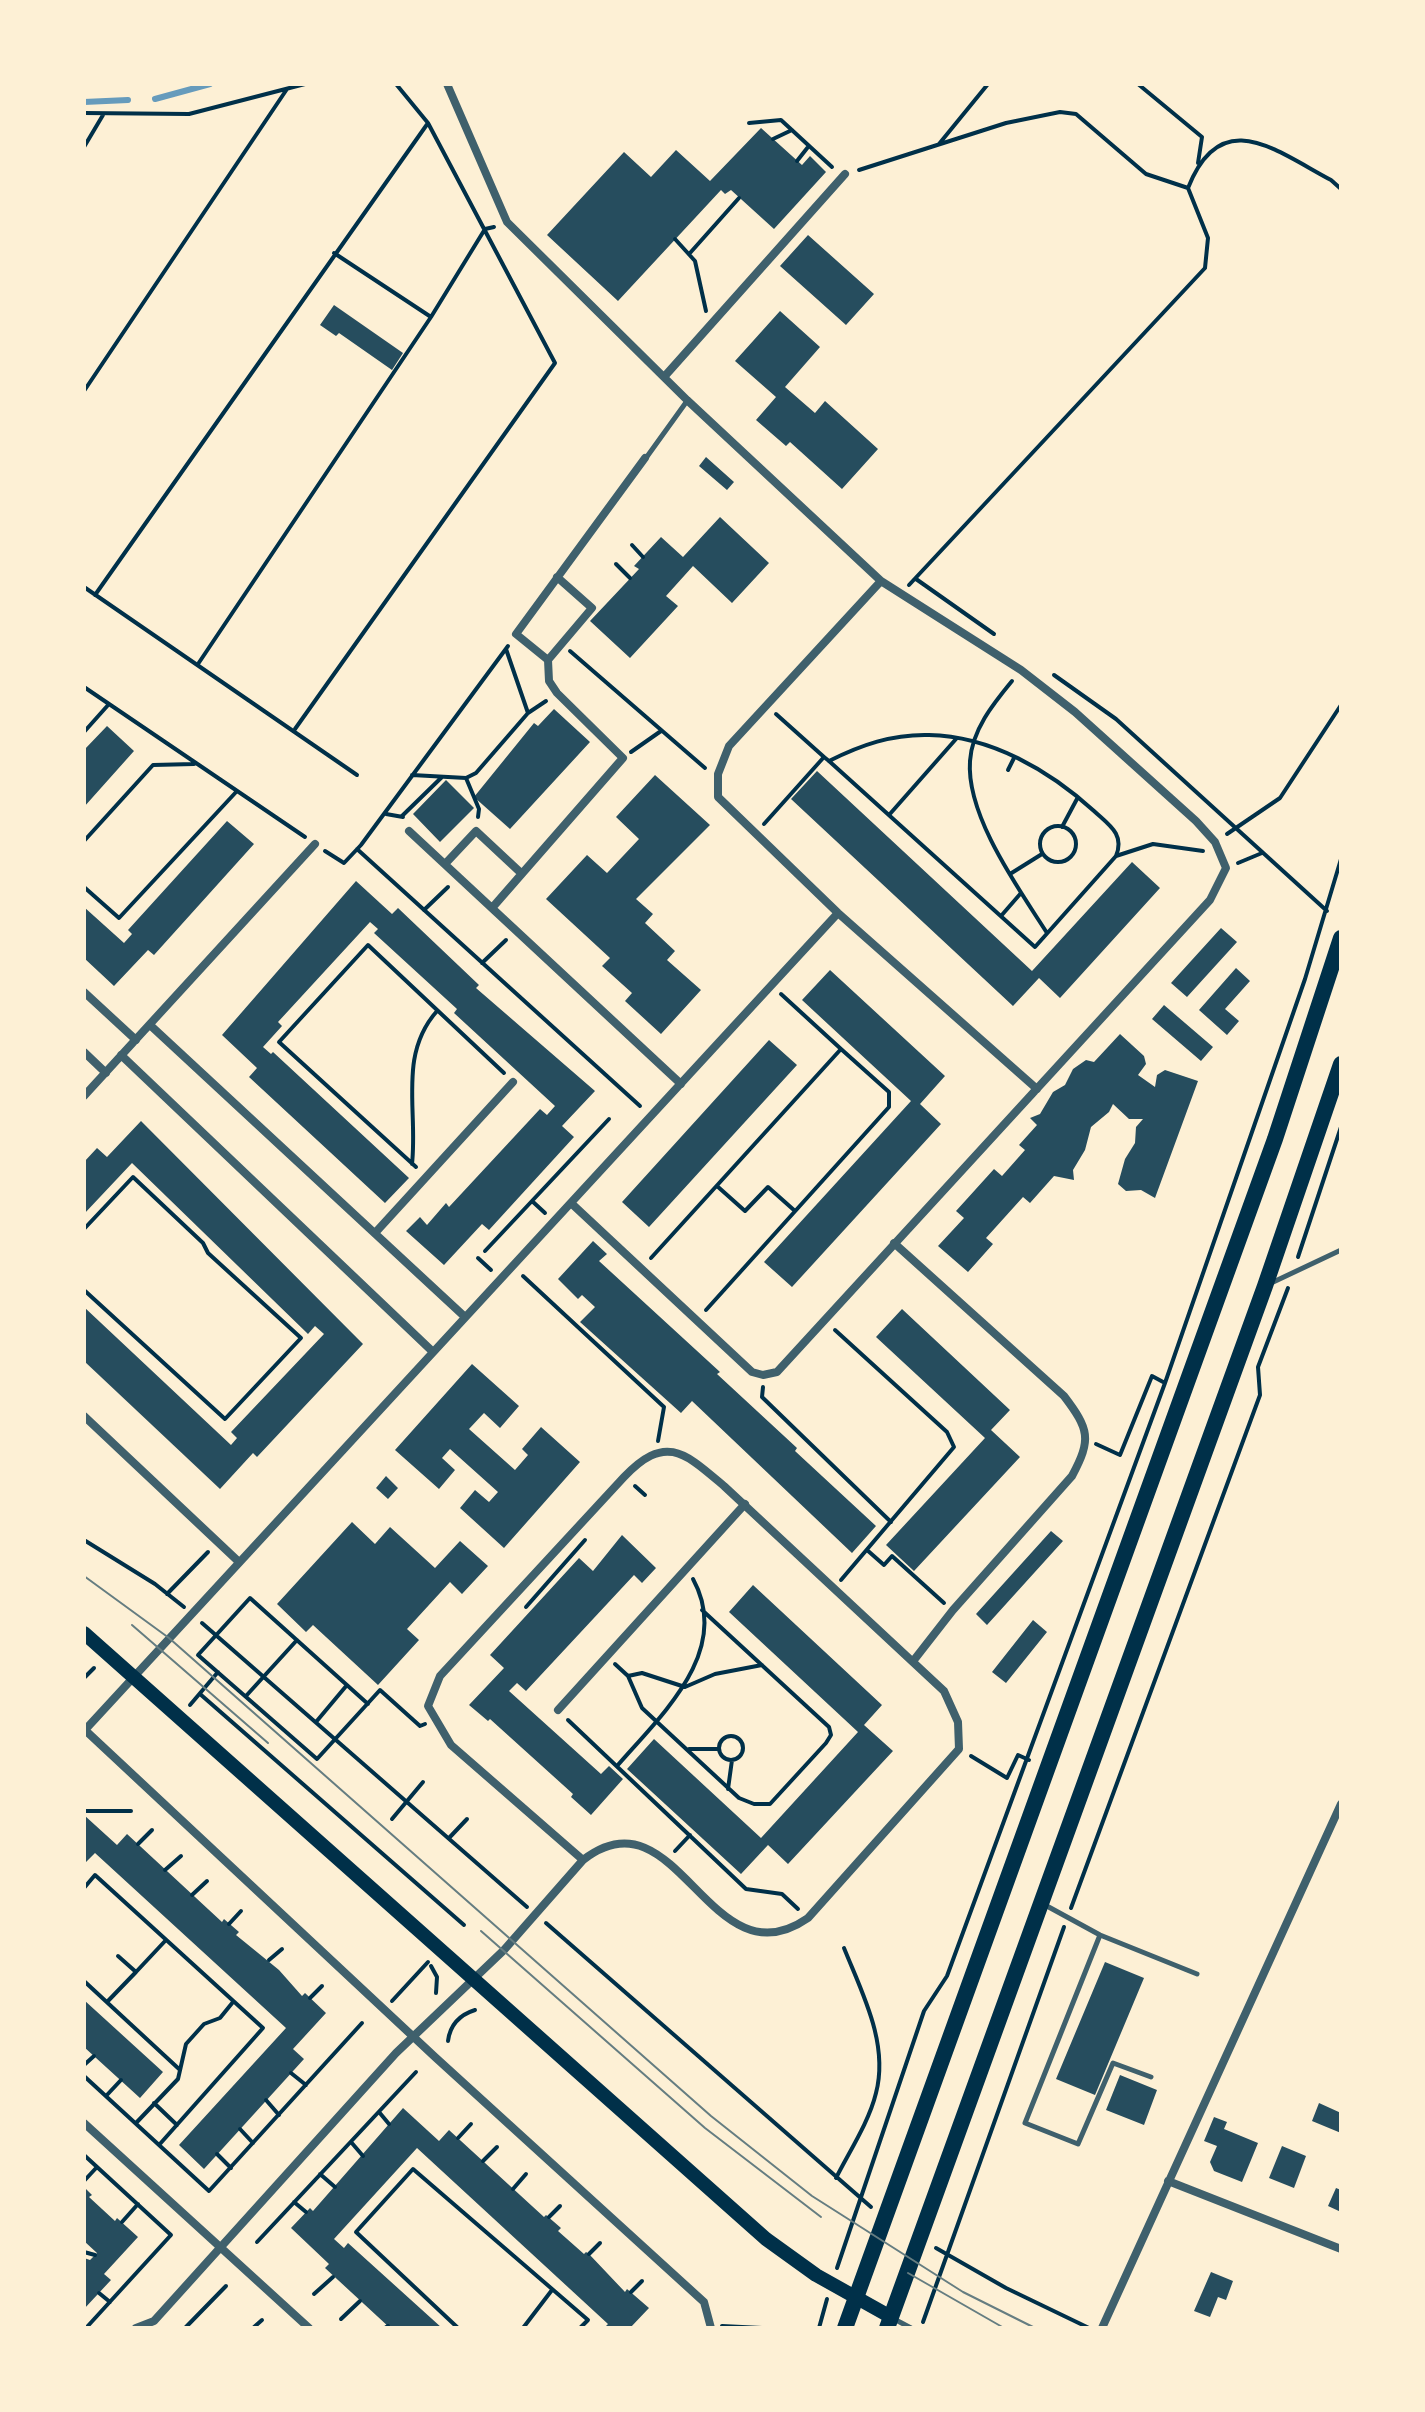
<!DOCTYPE html>
<html>
<head>
<meta charset="utf-8">
<style>
  body { margin:0 }
  #map { position:relative; width:1425px; height:2412px; overflow:hidden; background:#fdf0d5; font-family:"Titillium Web",sans-serif }
  canvas { display:block }
  .frame { position:absolute; inset:0; border:86px solid #fdf0d5; pointer-events:none }
</style>
</head>
<body>
<div id="map">
<canvas width="1425" height="2412"></canvas>
<div class="frame"></div>
</div>
<script>
const g = document.querySelector('canvas').getContext('2d');
g.lineJoin = 'round';
function trace(path, color, width, dash) { g.strokeStyle = color; g.lineWidth = width; g.lineCap = dash ? 'butt' : 'round'; g.setLineDash(dash || []); g.stroke(path); }
function fillPath(path, color) { g.fillStyle = color; g.fill(path, 'evenodd'); }
const stream = new Path2D(`
  M155 99 210 84
  M84 102 128 100`);
const building = new Path2D(`
  M761 128 802 165 810 156 826 172 774 229 731 190 725 194 721 190 618 301 547 235 624 152 651 177 676 150 710 181Z
  M808 235 874 294 846 325 780 266Z
  M334 305 403 353 392 370 339 333 336 336 320 325Z
  M780 311 820 347 785 387 815 413 825 401 878 449 842 489 790 442 786 446 756 420 776 397 735 361Z
  M706 457 734 482 727 490 699 466Z
  M720 517 769 563 732 603 693 566 666 596 678 606 630 658 590 621 639 569 634 566 661 537 683 557Z
  M554 709 590 742 510 829 474 797 534 723 538 726Z
  M107 726 134 751 84 807V750Z
  M817 771 1032 971 1132 862 1160 888 1060 998 1039 978 1013 1006 791 799Z
  M655 775 710 825 636 899 653 914 645 923 675 951 667 960 701 990 661 1034 625 1001 632 993 602 966 610 958 546 899 587 855 607 873 639 839 616 817Z
  M446 780 474 808 440 842 413 814Z
  M227 821 254 844 154 955 148 950 114 986 84 958V907L124 943 132 934 128 930Z
  M356 881 392 914 398 908 479 985 476 988 595 1091 562 1126 574 1137 489 1230 482 1224 444 1265 406 1231 420 1217 427 1225 446 1203 449 1207 540 1109 547 1115 555 1106 454 1013 457 1009 374 933 378 929 370 922 278 1022 282 1026 263 1047 271 1054 273 1052 409 1178 385 1203 249 1077 257 1068 222 1035Z
  M1221 928 1237 942 1187 997 1171 983Z
  M1236 968 1250 981 1225 1009 1239 1021 1227 1035 1199 1010Z
  M830 970 945 1076 920 1104 941 1124 792 1287 764 1262 911 1101 802 1000Z
  M1164 1005 1213 1047 1201 1061 1152 1019Z
  M1120 1034 1144 1056 1146 1064 1138 1075 1155 1087 1157 1075 1165 1070 1198 1081 1155 1198 1141 1190 1126 1191 1118 1184 1125 1159 1135 1143 1136 1127 1143 1119H1129L1113 1104 1109 1112 1091 1127 1085 1150 1073 1170 1074 1180 1054 1176 1030 1203 1023 1197 986 1238 993 1244 968 1272 938 1246 964 1218 956 1211 994 1169 1002 1176 1025 1150 1019 1145 1037 1125 1030 1118 1040 1114 1053 1092 1065 1085 1073 1069 1086 1060 1094 1062Z
  M769 1040 797 1065 649 1227 622 1202Z
  M141 1121 363 1344 257 1457 253 1453 220 1489 84 1361V1307L231 1445 237 1438 231 1432 324 1334 315 1326 308 1334 132 1163 84 1214V1162L97 1148 107 1157Z
  M593 1241 607 1254 599 1261 720 1372 717 1374 797 1448 795 1451 876 1526 852 1553 692 1401 681 1413 580 1322 595 1307 582 1295 578 1299 558 1279Z
  M902 1309 1010 1410 991 1430 1020 1457 914 1571 886 1545 985 1438 876 1337Z
  M472 1364 519 1406 500 1428 484 1413 469 1429 515 1470 528 1455 522 1449 541 1427 580 1462 504 1548 460 1508 475 1490 489 1502 498 1492 450 1449 442 1458 455 1470 439 1489 395 1450Z
  M386 1476 398 1488 388 1499 376 1488Z
  M352 1522 375 1544 390 1527 435 1568 460 1541 488 1566 462 1594 450 1582 407 1629 419 1640 378 1685 313 1625 306 1632 277 1604Z
  M1051 1531 1063 1541 987 1625 976 1614Z
  M622 1535 656 1568 642 1583 634 1575 526 1691 517 1683 509 1691 601 1774 609 1766 623 1779 591 1815 571 1797 573 1794 490 1719 488 1721 469 1705 504 1668 490 1655 579 1558 593 1571Z
  M753 1585 882 1705 864 1725 893 1751 788 1864 768 1845 741 1874 627 1769 654 1739 761 1838 858 1732 729 1612Z
  M1033 1620 1047 1632 1006 1683 992 1672Z
  M84 1815 117 1845 127 1834 222 1922 224 1919 239 1932 236 1935 279 1970 302 1996 305 1993 326 2013 293 2049 304 2059 204 2169 179 2145 286 2028 95 1853 84 1864Z
  M1105 1962 1144 1978 1095 2095 1056 2079Z
  M84 2000 163 2072 140 2098 84 2047Z
  M1120 2075 1157 2090 1144 2125 1106 2110Z
  M1319 2103 1341 2113V2133L1312 2121Z
  M403 2108 439 2141 449 2130 544 2217 546 2215 561 2228 558 2231 584 2254 586 2252 589 2254 625 2292 627 2289 649 2308 630 2328H604L608 2324 417 2148 334 2239 344 2248 348 2243 442 2328H390L325 2268 329 2264 291 2228 310 2208 313 2211Z
  M1214 2117 1227 2122 1224 2129 1258 2143 1242 2182 1214 2171 1210 2162 1217 2146 1204 2141Z
  M1282 2146 1306 2156 1294 2188 1269 2178Z
  M84 2187 92 2195 89 2197 115 2221 117 2218 138 2237 104 2274 111 2280 84 2309V2258L90 2260 97 2253 84 2241Z
  M1336 2188 1341 2190V2212L1328 2206Z
  M1211 2272 1233 2281 1226 2300 1218 2297 1210 2317 1194 2311Z`);
const path = new Path2D(`
  M1138 84 1202 137 1198 163
  M84 113 189 114 305 84
  M749 123 781 120 832 167
  M773 139 792 130
  M939 144 988 84
  M84 147 103 115
  M797 161 808 147
  M859 170 1006 123 1060 112 1076 114 1146 174 1188 188
  M675 239 695 261 706 311
  M334 253 431 317
  M690 253 739 198
  M84 391 287 89
  M632 545 643 557
  M616 564 630 578
  M916 579 994 634
  M909 585 1205 268 1208 238 1188 188C1221 104 1276 151 1331 180L1341 189
  M84 587 357 775
  M95 595 428 123
  M570 651 705 768
  M198 664 431 317 485 229 494 227
  M1054 675 1116 719 1327 911
  M1012 681C993 704 972 730 970 761 966 816 1019 889 1047 933
  M84 687 305 837
  M528 713 546 701
  M776 714 824 757 829 761 1035 947 1116 856C1125 834 1109 825 1094 811 1050 771 991 736 929 735 892 734 861 745 829 761
  M295 729 555 363 428 123 396 84
  M84 732 109 704
  M631 752 661 731
  M1008 770 1014 758
  M412 775 466 778 476 773 528 713 506 649
  M466 778 479 809 478 817
  M386 814 403 817
  M889 815 956 739
  M402 816 442 777
  M764 824 824 757
  M1040 844a18 18 0 1 1 36 0a18 18 0 1 1-36 0Z
  M1062 827 1078 797
  M1227 834 1280 798 1341 705
  M84 841 153 765 194 764
  M357 849 640 1106
  M325 851 344 863 361 845 508 646
  M1116 856 1153 844 1203 851
  M1238 863 1262 853
  M1010 874 1042 854
  M84 887 119 918 237 791
  M424 910 448 887
  M1001 916 1021 893
  M482 963 506 940
  M412 1164C418 1110 398 1055 437 1011
  M416 1167 279 1042 368 945 504 1073
  M717 1186 745 1211 768 1187 795 1211
  M532 1201 545 1213
  M84 1229 133 1177 203 1243 208 1253 301 1338 225 1419 84 1290
  M485 1251 609 1119
  M1298 1257 1341 1127
  M478 1258 491 1270
  M651 1258 841 1049 781 994
  M523 1276 664 1407 658 1441
  M706 1310 889 1107V1092L841 1049
  M835 1330 947 1432 954 1447 841 1580
  M763 1387 762 1397 891 1522
  M1096 1444 1120 1455 1152 1376 1165 1383
  M635 1486 645 1495
  M84 1540 155 1584 184 1607
  M867 1550 884 1565 892 1556 944 1603
  M167 1594 208 1552
  M526 1607 585 1540
  M702 1610 829 1727 831 1735 826 1743 770 1804H754L739 1798 642 1708 628 1676 642 1673 685 1687 715 1674 762 1665
  M202 1623 527 1907
  M615 1664 628 1676
  M84 1678 94 1668
  M200 1694 464 1925
  M246 1696 297 1640
  M368 1704 250 1598 198 1655 317 1759 380 1690 420 1726 425 1724
  M190 1705 218 1672
  M568 1720 746 1889 782 1894 798 1909
  M316 1722 347 1685
  M719 1748a12 12 0 1 1 24 0a12 12 0 1 1-24 0Z
  M689 1749H719
  M971 1756 1007 1778 1018 1755 1029 1760
  M617 1766C660 1716 733 1652 693 1579
  M728 1789 732 1760
  M84 1811H131
  M392 1819 423 1782
  M449 1838 467 1819
  M138 1844 152 1830
  M675 1851 690 1835
  M165 1870 181 1856
  M84 1888 95 1875 263 2028 159 2145
  M192 1895 207 1881
  M1071 1908 1260 1395 1258 1367 1288 1288
  M546 1923 871 2207
  M229 1924 241 1911
  M118 1956 136 1972 166 1940
  M269 1960 282 1949
  M431 1966 437 1977 436 1993
  M84 1981 179 2069
  M310 1998 322 1986
  M392 2001 428 1962
  M107 2002 136 1972
  M448 2041C450 2025 459 2015 475 2010
  M84 2065 94 2056
  M291 2073 306 2085
  M84 2076 209 2191 362 2023
  M106 2096 121 2080
  M266 2100 279 2115
  M154 2103 177 2125
  M379 2112 389 2124
  M136 2123 178 2079 186 2044 204 2024 220 2018 233 2002
  M240 2129 253 2143
  M458 2138 471 2124
  M351 2142 363 2156
  M217 2154 231 2168
  M84 2155 171 2235 86 2328
  M483 2161 497 2147
  M320 2174 335 2187
  M836 2178C849 2152 869 2122 876 2093 889 2043 862 1993 844 1948
  M84 2181 97 2167
  M513 2189 526 2174
  M294 2202 306 2212
  M549 2217 560 2206
  M122 2222 138 2204
  M257 2242 416 2072
  M936 2248 1006 2288 1089 2328
  M84 2252 95 2255
  M589 2254 600 2243
  M837 2268 924 2011 947 1976 1165 1383 1305 979 1341 859
  M631 2292 642 2281
  M99 2293 110 2302
  M314 2294 333 2277
  M341 2319 360 2301
  M923 2322 1064 1927
  M722 2326 762 2328
  M185 2328 226 2286
  M253 2328 262 2320
  M385 2328 388 2326
  M458 2328 356 2232 413 2169 588 2320 580 2328
  M523 2328 552 2290
  M819 2328 827 2299`);
const service = new Path2D(`
  M646 458 687 401
  M1269 1284 1341 1250
  M1045 1905 1100 1935 1197 1974
  M1100 1935 1025 2123 1078 2144 1113 2063 1151 2077
  M894 2319 911 2328`);
const minor = new Path2D(`
  M447 84 507 222 687 400 881 581 1021 670 1075 712 1196 821 1215 842 1226 868 1210 900 777 1372 763 1375 752 1372 571 1203
  M664 377 845 174
  M557 577 592 608 548 660 516 634 645 458
  M881 581 729 746 718 774V797L838 913 1037 1089
  M409 831 681 1084
  M445 864 476 831 521 873
  M492 908 623 758 557 693 549 681 548 660
  M84 992 136 1040
  M150 1025 465 1317
  M84 1052 106 1073
  M121 1055 432 1351
  M84 1096 315 844
  M375 1233 513 1082
  M894 1243 1064 1396C1089 1429 1092 1439 1072 1476L953 1610 914 1660
  M84 1416 239 1562
  M558 1710 745 1504
  M85 1730 435 2057 704 2302 711 2328
  M84 1731 838 913
  M84 2123 309 2328
  M1168 2181 1341 2249
  M136 2328 154 2321 396 2053 504 1950 583 1860C678 1786 709 1987 808 1918L959 1749 958 1722 944 1691 724 1486C685 1453 666 1433 624 1477L440 1676 428 1706 451 1745 583 1860
  M1102 2328 1341 1804`);
const secondary = new Path2D(`
  M84 1633 766 2239 816 2275 891 2317`);
const primary = new Path2D(`
  M845 2328 1275 1139 1341 938
  M887 2328 1265 1286 1341 1064`);
const tram = new Path2D(`
  M84 1576 169 1638 711 2116 812 2196 963 2292 1035 2328
  M132 1625 268 1743
  M481 1931 705 2128 821 2217
  M908 2273 1004 2328`);
trace(stream, '#669bbc', 6);
fillPath(building, '#264d5e');
trace(path, '#003049', 4);
trace(service, '#3f606c', 5);
trace(minor, '#3f606c', 8);
trace(secondary, '#003049', 14);
trace(primary, '#003049', 16);
trace(tram, '#657d81', 2);
</script>
</body>
</html>
